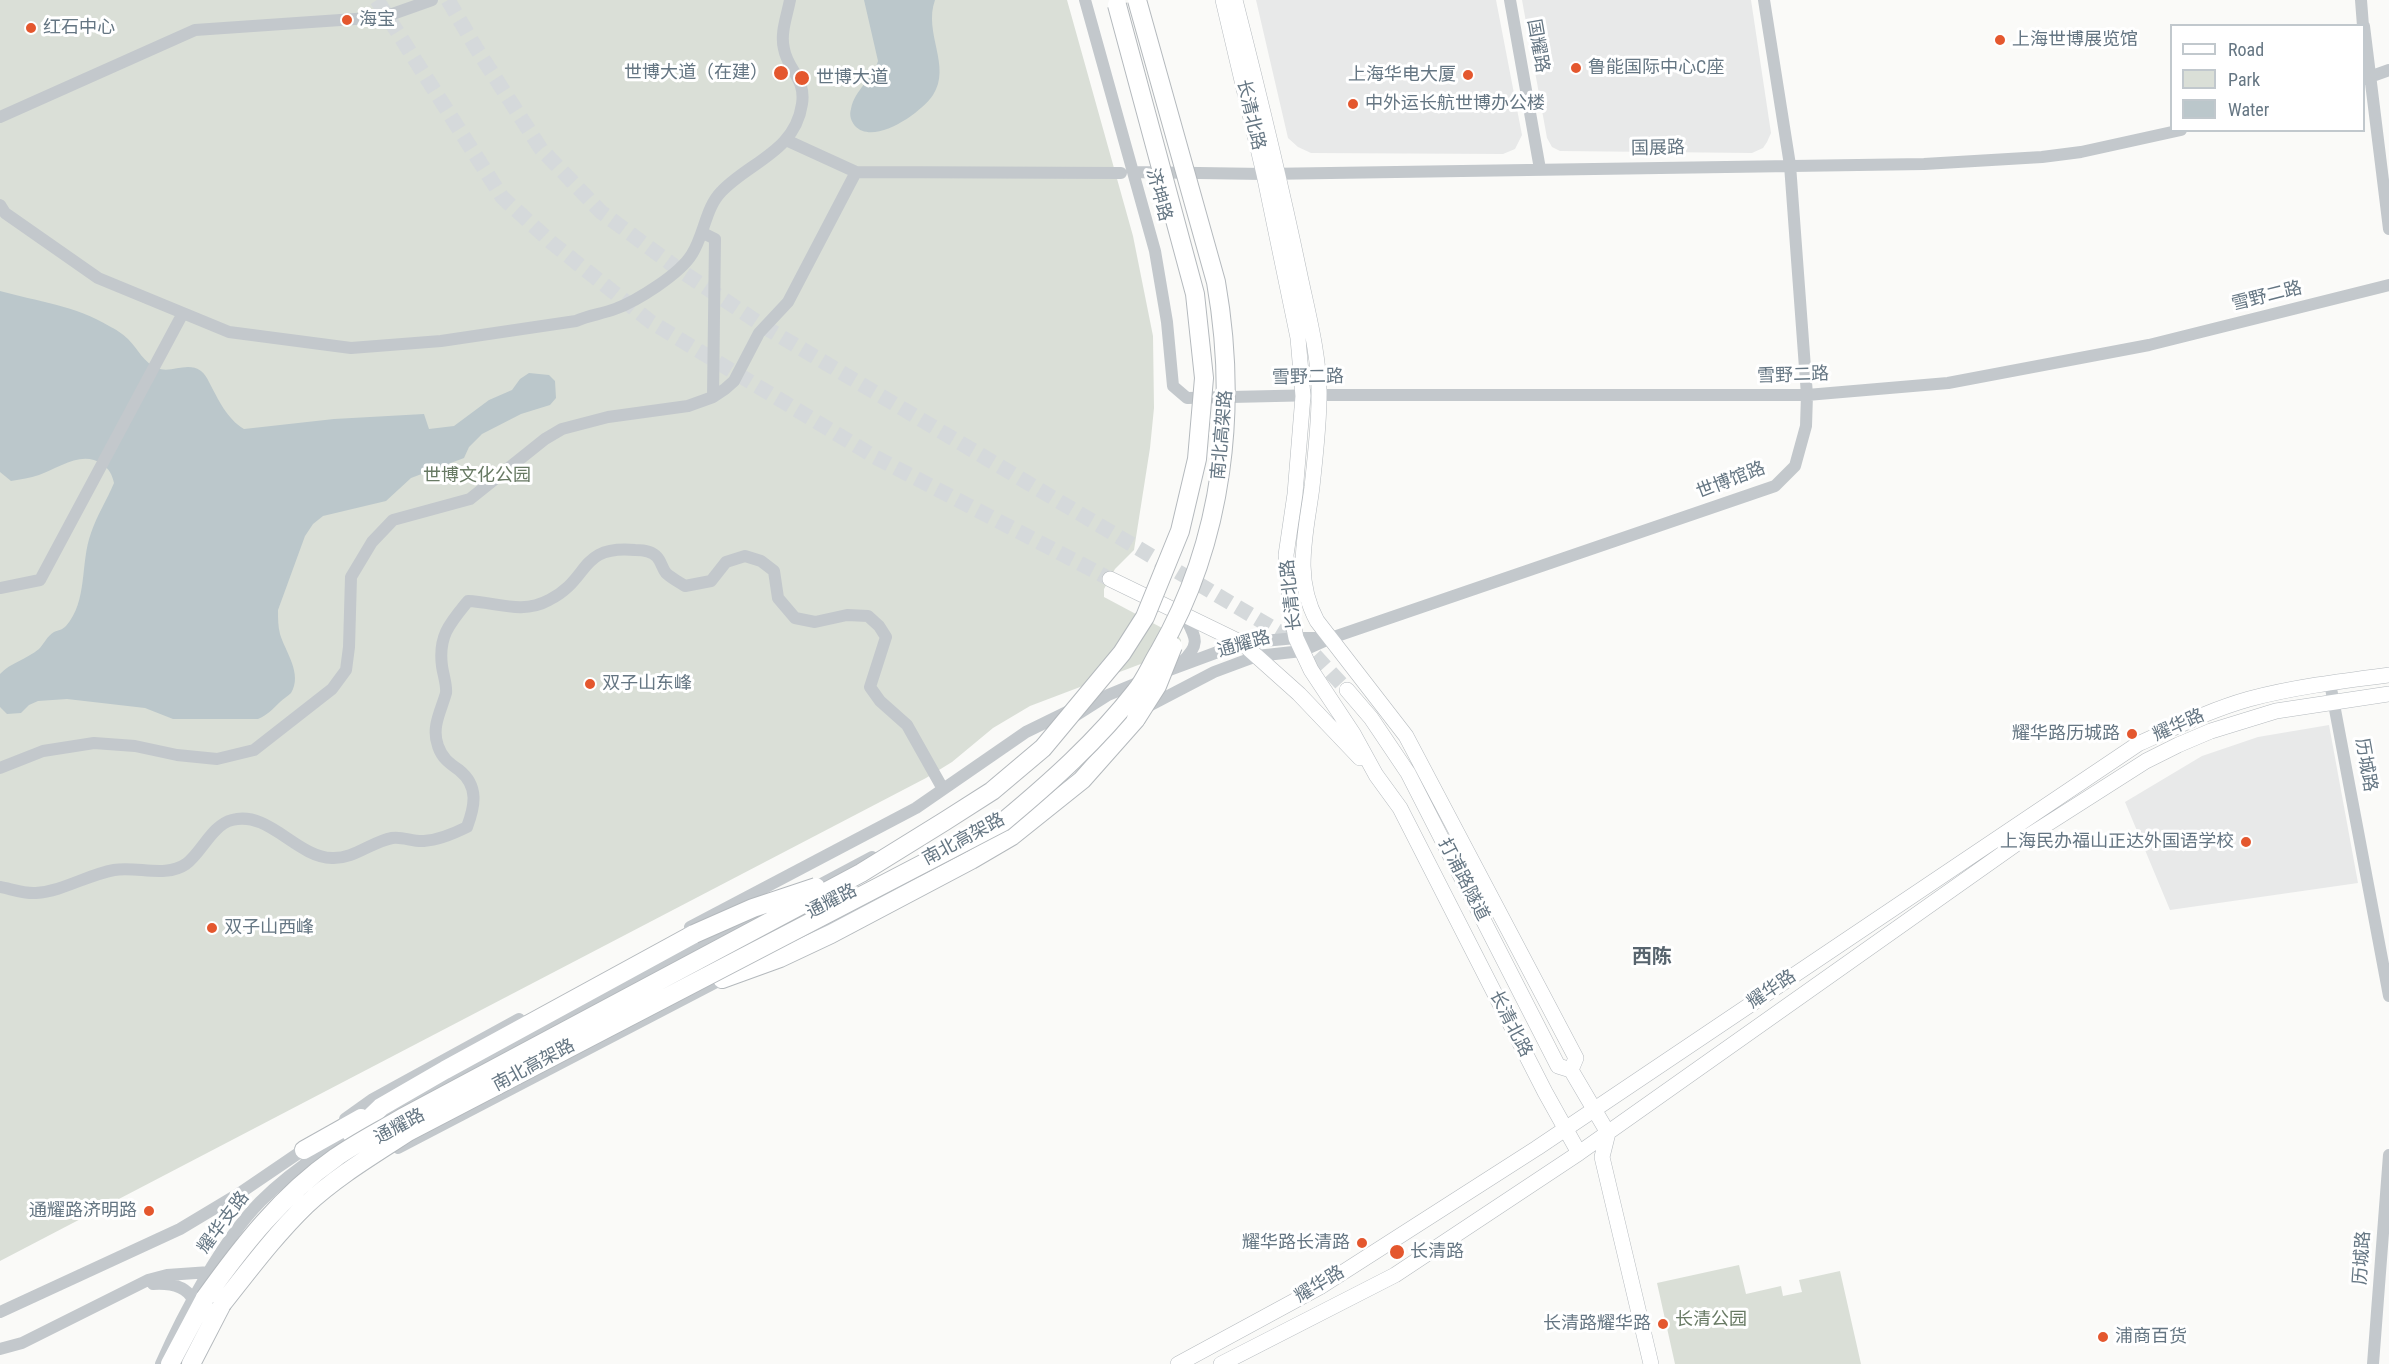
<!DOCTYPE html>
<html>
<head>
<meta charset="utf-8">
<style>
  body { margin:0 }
  #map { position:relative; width:2389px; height:1364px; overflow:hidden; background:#fafaf8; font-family:"Roboto Condensed",sans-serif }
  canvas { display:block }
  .legend { position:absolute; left:2170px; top:24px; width:195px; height:108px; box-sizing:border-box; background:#fff; border:2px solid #c1c8cd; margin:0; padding:8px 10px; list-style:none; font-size:18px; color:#657683 }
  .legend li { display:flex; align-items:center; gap:12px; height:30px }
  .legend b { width:30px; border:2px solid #c1c8cd }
</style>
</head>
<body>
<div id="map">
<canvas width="2389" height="1364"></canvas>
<ul class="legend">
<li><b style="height:8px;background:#fff"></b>Road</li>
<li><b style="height:16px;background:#dadfd7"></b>Park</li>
<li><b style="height:16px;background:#bbc7cb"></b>Water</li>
</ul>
</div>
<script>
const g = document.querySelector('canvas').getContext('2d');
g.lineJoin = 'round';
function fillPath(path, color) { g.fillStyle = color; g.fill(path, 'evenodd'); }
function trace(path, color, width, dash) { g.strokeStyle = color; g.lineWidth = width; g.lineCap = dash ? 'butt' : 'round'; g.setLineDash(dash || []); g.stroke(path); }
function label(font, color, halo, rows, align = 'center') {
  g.font = font + ' "Roboto Condensed","Noto Sans SC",sans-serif'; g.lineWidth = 6; g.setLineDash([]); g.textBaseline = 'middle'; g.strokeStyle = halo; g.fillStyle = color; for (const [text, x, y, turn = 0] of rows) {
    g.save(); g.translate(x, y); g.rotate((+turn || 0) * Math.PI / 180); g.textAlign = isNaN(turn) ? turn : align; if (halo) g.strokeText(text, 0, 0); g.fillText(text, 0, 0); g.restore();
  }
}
const built = new Path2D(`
  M1256 0H1496L1522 135 1515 149 1503 154 1311 153 1298 147 1288 138Z
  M1522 0H1751L1771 133 1767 142 1763 148 1752 153 1560 151 1552 147 1547 138Z
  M2329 725 2358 883 2170 910 2125 802 2202 756 2258 737Z`);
const green = new Path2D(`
  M0 0H1067L1133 236 1153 336 1154 408 1150 448 1134 550 1115 569 1104 589V597L1179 637 1181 640V647L1175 651 1030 706 993 728 952 762 926 778 0 1261Z
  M1739 1265 1746 1294 1781 1286 1783 1296 1802 1292 1799 1280 1840 1271 1861 1364H1675L1657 1283Z`);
const water = new Path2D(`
  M864 0H935C923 33 952 66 933 95 921 113 874 146 855 126 851 121 849 115 851 109 854 91 873 78 878 61Z
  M0 291C36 301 77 306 109 326 115 329 123 334 128 339 138 349 144 363 157 368 171 374 187 361 201 371 205 374 207 378 209 382 218 399 227 419 244 429L334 419 424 414 429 429 454 426 489 400 512 390 520 379 529 373 549 375 555 381 556 398 550 405 521 414 482 434 469 447 464 458 411 478 386 501 323 516 313 524 305 536 278 610C278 619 278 626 280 634 285 651 303 674 291 693 288 696 283 699 280 702 273 709 267 715 258 719H173L145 708 67 699 38 701 29 705 21 713 7 714 0 707V674C10 663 27 659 39 649 44 644 47 636 54 632 59 630 62 630 66 626 88 601 80 563 91 533 97 515 107 500 114 483 112 474 109 469 102 464 82 450 59 468 39 475 30 478 21 479 11 481L0 472Z`);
const majorTunnel = new Path2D(`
  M377 0 502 197 552 243 651 322 875 457 1110 579
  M448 0 476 48 541 149 601 212 681 271 768 329 1310 650 1347 690`);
const minor = new Path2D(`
  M1085 0 1155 251 1167 322 1173 386 1187 398 1319 395H1807L1948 383 2149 345 2389 285
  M1510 0 1540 169
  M2361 0 2363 26
  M2364 26 2389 229
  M2364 79 2389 70
  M0 117 195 30 384 17 432 0
  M786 140 856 172 1121 173
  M1133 172 1264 174 1924 164 2042 157 2081 152 2181 130
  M0 205 5 213 98 278 229 332 351 348 441 341 576 321C589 315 602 314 615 309 637 301 680 274 692 254 704 235 706 207 721 192 749 162 795 152 802 104 806 78 788 71 784 49 780 33 787 16 790 0
  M703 233 715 239 713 397
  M0 588 40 580 183 313
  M1182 662C1201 644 1196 638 1185 617
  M1161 673 1242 643 1296 638H1330
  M2330 683 2389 996
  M1145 708 1214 672 1257 656 1302 651 1331 638 1775 486 1795 466 1806 426 1807 395 1790 165 1764 0
  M1075 716 1108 695 1142 681
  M0 768 43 751 94 743 135 746 177 755 217 759 254 750 332 689 346 670 349 647 351 577 372 542 393 520 470 499 545 439 562 429 608 417 688 406 713 397 725 389 734 381 759 333 788 302 856 172
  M0 887C11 889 25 894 36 893 63 891 87 875 114 870 137 866 166 878 186 864 202 852 212 825 232 820 269 810 296 857 332 858 354 859 371 842 392 838 402 836 413 842 424 841 439 840 453 834 467 827 475 806 479 786 459 770 449 763 442 758 438 746 431 727 441 711 446 693 447 685 443 674 442 666 438 636 450 623 468 601 496 602 522 615 549 600 591 579 578 545 635 550 642 550 652 551 657 557 661 561 662 568 666 573 671 578 679 582 685 586L711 581 726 562 745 556 761 561 774 571 778 598 795 618 815 622 847 615 868 616 879 626 886 637 870 687 880 701 907 725 943 789
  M810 890 872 857
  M690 927 916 808 1026 732 1071 710
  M786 946 871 902 914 878
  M345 1119 373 1099 519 1019
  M398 1148 728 976
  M153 1284C169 1283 186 1285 193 1300
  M0 1312 180 1229 240 1193 309 1146
  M0 1349 22 1343 148 1280 167 1275 210 1272
  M161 1364C183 1314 222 1241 260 1202 305 1156 364 1128 419 1097 536 1030 657 970 776 907
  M2373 1364 2389 1155`);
const major = new Path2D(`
  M1223 0 1264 174 1298 338 1303 396 1295 494 1286 555 1291 613 1296 638 1311 670 1354 735 1376 775 1400 808 1545 1092 1579 1153
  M1235 0C1258 90 1280 180 1299 271 1307 310 1320 357 1319 397 1319 426 1315 458 1312 487 1306 534 1293 577 1317 621L1406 736 1576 1058 1571 1070 1608 1133 1602 1157 1651 1364
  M1110 579 1242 643 1299 694 1360 758
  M1347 690 1371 718 1408 773 1558 1066 1571 1070
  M1178 1364 1320 1287 1537 1148 2138 744C2174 728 2210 710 2249 699 2294 687 2342 681 2389 675
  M1221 1364 1395 1275 1579 1153 2019 842 2146 761 2178 745 2211 731 2276 711 2389 694`);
const highway = new Path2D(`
  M722 979 780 958 831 934 971 860 1012 836 1082 780 1136 719
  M352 1135 381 1107 445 1070 694 934
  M304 1150 361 1118
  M170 1364 205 1298
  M191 1364 222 1304`);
const highwayBridge = new Path2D(`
  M1136 719 1157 686 1173 646
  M694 934 753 908 816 887
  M205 1298C242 1246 282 1195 335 1158 356 1143 380 1131 402 1118L861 873 945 821 992 791 1043 748 1122 653 1145 617 1180 531 1197 459 1204 378 1195 294 1117 5
  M222 1304C249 1270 275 1235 306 1205 337 1176 373 1155 408 1132L1003 822C1051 782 1097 741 1136 691 1145 680 1151 665 1159 652 1224 540 1238 407 1216 282L1137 0`);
const markers = [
  [347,20,6,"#e4572e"],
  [31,28,6,"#e4572e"],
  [2000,40,6,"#e4572e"],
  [1576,68,6,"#e4572e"],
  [781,73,8,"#e4572e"],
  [1468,75,6,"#e4572e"],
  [802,78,8,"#e4572e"],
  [1353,104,6,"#e4572e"],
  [590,684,6,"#e4572e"],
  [2132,734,6,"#e4572e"],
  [2246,842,6,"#e4572e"],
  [212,928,6,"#e4572e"],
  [149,1211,6,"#e4572e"],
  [1362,1243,6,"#e4572e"],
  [1397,1252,8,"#e4572e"],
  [1663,1324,6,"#e4572e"],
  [2103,1337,6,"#e4572e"]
];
const poiNames = [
  ["海宝",359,20],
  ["红石中心",43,28],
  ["上海世博展览馆",2012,40],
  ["鲁能国际中心C座",1588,68],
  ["世博大道（在建）",768,73,"right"],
  ["上海华电大厦",1456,75,"right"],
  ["世博大道",816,78],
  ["中外运长航世博办公楼",1365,104],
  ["双子山东峰",602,684],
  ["耀华路历城路",2120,734,"right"],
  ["上海民办福山正达外国语学校",2234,842,"right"],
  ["双子山西峰",224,928],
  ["通耀路济明路",137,1211,"right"],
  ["耀华路长清路",1350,1243,"right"],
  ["长清路",1410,1252],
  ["长清路耀华路",1651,1324,"right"],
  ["浦商百货",2115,1337]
];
const streetNames = [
  ["国耀路",1537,46,80],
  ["长清北路",1250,115,77],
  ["国展路",1658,149,-1],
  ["济坤路",1158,195,75],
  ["雪野二路",2267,297,-14],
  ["雪野二路",1793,376,-2],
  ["雪野二路",1308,378,-1],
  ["南北高架路",1223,435,-85],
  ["世博馆路",1731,481,-21],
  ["长清北路",1292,595,-96],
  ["通耀路",1244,645,-16],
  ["耀华路",2179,726,-24],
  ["历城路",2365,765,80],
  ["南北高架路",964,840,-28],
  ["打浦路隧道",1463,880,63],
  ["通耀路",832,902,-27],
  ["耀华路",1772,990,-34],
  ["长清北路",1510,1024,63],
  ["南北高架路",534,1066,-28],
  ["通耀路",400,1127,-28],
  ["耀华支路",224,1223,-53],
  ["历城路",2363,1258,-86],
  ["耀华路",1320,1285,-31]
];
const parkNames = [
  ["世博文化公园",477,476],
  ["长清公园",1711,1320]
];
const neighbourhoodNames = [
  ["西陈",1652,958]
];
fillPath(built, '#e8e9e9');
fillPath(green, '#dadfd7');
fillPath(water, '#bbc7cb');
trace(majorTunnel, '#d5d9db', 15, [15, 8]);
trace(major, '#b5babe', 16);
trace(highway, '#b4b9bd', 20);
trace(minor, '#c3c8cc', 12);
trace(major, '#fff', 15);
trace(highway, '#fff', 18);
trace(highwayBridge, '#b4b9bd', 20, []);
trace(highwayBridge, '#fff', 18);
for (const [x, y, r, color] of markers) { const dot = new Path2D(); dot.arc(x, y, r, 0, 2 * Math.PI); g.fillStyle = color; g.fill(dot); trace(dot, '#fff', 2); }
label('18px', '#657683', '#fff', poiNames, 'left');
label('18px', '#657683', '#fff', streetNames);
label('18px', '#687a64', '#fff', parkNames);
label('bold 20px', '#57646e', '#fff', neighbourhoodNames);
</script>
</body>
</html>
